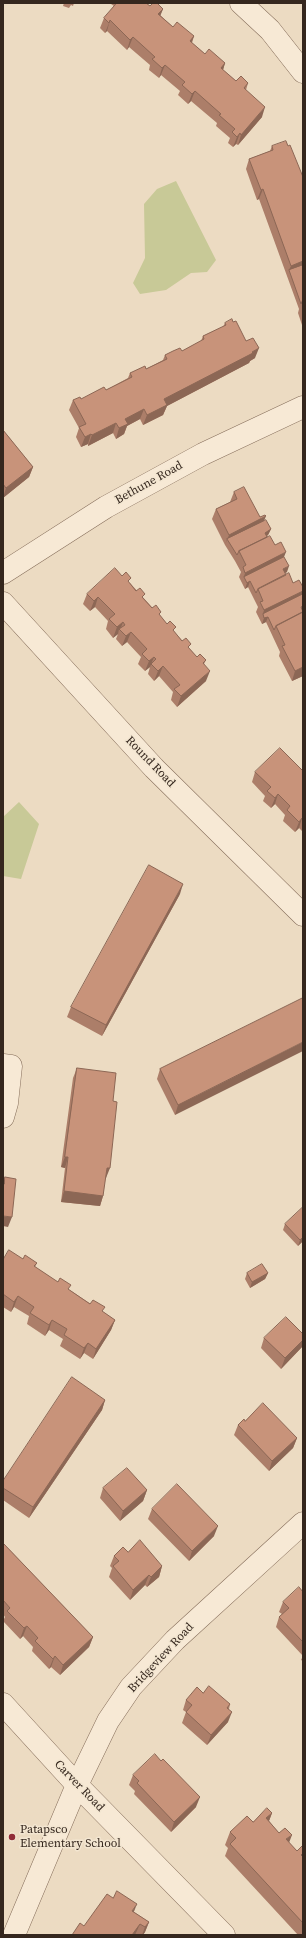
<!DOCTYPE html>
<html>
<head>
<meta charset="utf-8">
<style>
  body { margin:0 }
  #map { position:relative; width:306px; height:1938px; overflow:hidden; background:#ecdbc2; font-family:"Source Serif 4",serif }
  canvas { display:block }
  .frame { position:absolute; inset:0; border:4px solid #35271e; pointer-events:none }
</style>
</head>
<body>
<div id="map">
<canvas width="306" height="1938"></canvas>
<div class="frame"></div>
</div>
<script>
const g = document.querySelector('canvas').getContext('2d');
g.lineJoin = 'round';
function fillPath(path, color) { g.fillStyle = color; g.fill(path, 'evenodd'); }
function trace(path, color, width, dash) { g.strokeStyle = color; g.lineWidth = width; g.lineCap = dash ? 'butt' : 'round'; g.setLineDash(dash || []); g.stroke(path); }
function label(font, color, halo, rows, align = 'center') {
  g.font = font + ' "Source Serif 4",serif'; g.lineWidth = 3; g.setLineDash([]); g.textBaseline = 'middle'; g.strokeStyle = halo; g.fillStyle = color; for (const [text, x, y, turn = 0] of rows) {
    g.save(); g.translate(x, y); g.rotate((+turn || 0) * Math.PI / 180); g.textAlign = isNaN(turn) ? turn : align; if (halo) g.strokeText(text, 0, 0); g.fillText(text, 0, 0); g.restore();
  }
}
const green = new Path2D(`
  M176 181 216 260 207 272 191 273 166 290 140 294 133 283 145 258 144 204 157 189Z
  M19 802 39 824 21 879 3 876V817Z`);
const minor = new Path2D(`
  M241 3 270 30 303 72
  M3 573 106 507 203 454 303 407
  M3 603 154 768 303 915
  M3 1065 11 1066 7 1103 3 1117
  M3 1704 77 1785 224 1935
  M14 1935 77 1785 108 1721 131 1687 175 1640 303 1523`);
const wall = new Path2D(`
  M64 3H74L73 6 71 5 69 8 63 6Z
  M111 3H146L150 6 163 9 160 15 173 27 194 36 192 43 205 54 225 63 223 70 236 81 248 83 246 90 262 117 238 145 236 144 233 147 228 143 230 138 216 126 217 123 191 101 188 104 178 95 180 91 161 75 159 78 149 70 150 65 129 47 127 50 107 31 105 33 100 28 104 18 114 6 111 4Z
  M272 146 303 177V328L298 313 299 309 259 199 257 200 246 169 249 159 270 151Z
  M233 322 255 358 250 361 249 363 167 406 163 415 143 425 140 419 127 426 124 434 116 439 113 433 88 446V444L81 447 76 437 79 428 69 410 73 400 81 399 106 390 128 378 130 373 146 369 163 360 165 355 182 351 201 341 203 336 223 327 225 323Z
  M3 430 33 467 29 477 3 498Z
  M234 492 260 517 264 521 271 529 268 535 267 536 275 545 284 557 287 572 285 573 286 575 293 583 303 587V676L292 681 279 656 280 652 266 622 262 624 256 612 258 607 248 587 245 589 239 577 241 572 235 561 225 545 212 519 216 509 230 502Z
  M130 583 197 657 206 660 204 664 206 681 177 707 171 700 173 692 159 676 154 681 148 674 150 667 145 671 138 664 141 657 127 642 122 646 116 639 118 634 113 638 106 629 108 621 95 607 90 611 83 604 87 594Z
  M303 771V832L299 828 295 832 283 821 285 815 275 804 271 808 263 801 265 796 252 782 255 772Z
  M180 894 102 1036 67 1017 71 1007Z
  M303 998 175 1115 157 1079 160 1069Z
  M77 1068 106 1178H105L103 1196 100 1206 61 1202 65 1168 61 1167 73 1078Z
  M285 1224 303 1241 298 1246 283 1230Z
  M23 1259 37 1263 35 1267 115 1320 111 1330 93 1359 84 1353 80 1359 60 1346 63 1339 49 1330 45 1336 27 1324 29 1316 14 1307 11 1312 3 1307V1260Z
  M247 1273H268L265 1279 250 1288 245 1279Z
  M303 1334 302 1347 281 1369 261 1348 264 1338Z
  M105 1400 102 1410 29 1518 3 1500V1481Z
  M245 1421 297 1438 293 1448 269 1471 234 1435 238 1425Z
  M103 1488 147 1490 143 1501 120 1521 100 1498Z
  M152 1509 214 1536 189 1561 148 1519Z
  M3 1543 93 1637 89 1647 60 1675 51 1667 49 1669 32 1651 33 1647 23 1636 20 1639 3 1621 5 1617 3 1614Z
  M128 1552 162 1566 159 1577 147 1587 145 1585 130 1600 109 1577 112 1568 110 1566 114 1556Z
  M303 1592V1661L301 1660 303 1656 276 1627 279 1617 282 1614 279 1612 283 1602Z
  M203 1693 230 1704 229 1709 228 1722 207 1745 182 1723 186 1712 183 1710 186 1700Z
  M133 1775 196 1807 171 1832 134 1794 135 1791 129 1785Z
  M272 1813 269 1821 279 1833 297 1851 303 1847V1935H298L225 1856 228 1848 225 1845 230 1832Z
  M134 1912 149 1922 145 1932 143 1935H138L136 1934 135 1935H72L84 1926Z`);
const shadedWall = new Path2D(`
  M163 9 159 19 158 14Z
  M110 20 107 31 105 33 109 23Z
  M194 36 190 46V41Z
  M133 37 129 47 127 50 130 40Z
  M225 63 222 73 221 68Z
  M165 65 161 75 159 78 162 68Z
  M195 91 191 101 188 104 192 94Z
  M265 107 262 117 238 145 241 135Z
  M240 133 236 144 233 147 237 137Z
  M263 189 259 199 257 200 261 190Z
  M303 261V270H289L291 266Z
  M259 348 255 358 250 361 249 363 167 406 163 415 143 425 147 415 164 399Z
  M144 409 140 419 127 426 124 434 116 439 119 428 125 419Z
  M116 423 113 433 88 446 92 435Z
  M91 434 88 444 81 447 85 437Z
  M33 467 29 477 3 498 6 488Z
  M266 516 262 526 227 539 225 545 229 535Z
  M271 529 268 535 262 538 265 533Z
  M286 552 282 562 244 577 245 573Z
  M289 566 287 572 281 575 283 569Z
  M250 581 248 587 245 589 247 583Z
  M303 591V594L301 600 268 617 266 622 262 624 264 618 263 614 264 610Z
  M98 597 95 607 90 611 94 601Z
  M123 622 120 630 119 629 118 634 113 638 117 627Z
  M131 632 127 642 122 646 126 636Z
  M154 657 150 667 145 671 149 661Z
  M163 666 159 676 154 681 158 671Z
  M303 667V676L292 681 295 671Z
  M210 671 206 681 177 707 181 696Z
  M278 794 275 804 271 808 275 798Z
  M302 818 299 828 295 832 299 822Z
  M183 884 180 894 102 1036 106 1025Z
  M303 1042V1051L175 1115 178 1105Z
  M65 1157H68L65 1168 61 1167Z
  M107 1168H110L106 1178H103Z
  M64 1191 103 1196 100 1206 61 1202Z
  M3 1216 12 1217 8 1227 3 1226Z
  M303 1237V1241L298 1246 300 1240Z
  M268 1273 265 1279 250 1288 252 1282Z
  M18 1296 14 1307 11 1312 14 1302Z
  M52 1320 49 1330 45 1336 49 1325Z
  M115 1320 111 1330 93 1359 96 1349Z
  M303 1340 302 1347 281 1369 285 1358Z
  M88 1343 84 1353 80 1359 84 1348Z
  M105 1400 102 1410 29 1518 33 1507Z
  M297 1438 293 1448 269 1471 272 1461Z
  M147 1490 143 1501 120 1521 123 1511Z
  M218 1526 214 1536 189 1561 192 1551Z
  M162 1566 159 1577 147 1587 151 1577Z
  M149 1575 145 1585 130 1600 133 1590Z
  M27 1626 23 1636 20 1639 24 1628Z
  M93 1637 89 1647 60 1675 63 1665Z
  M55 1656 51 1667 49 1669 53 1659Z
  M232 1712 228 1722 207 1745 211 1735Z
  M200 1797 196 1807 171 1832 174 1822Z
  M272 1813 267 1826 266 1818Z
  M292 1835 287 1848 286 1839Z
  M137 1904 133 1914 132 1911Z
  M149 1922 145 1932 143 1935H142L145 1927Z
  M140 1924 135 1935H132Z`);
const building = new Path2D(`
  M117 3H146L150 6 153 3H157L163 9 158 14 173 27 177 22 194 36 190 41 205 54 209 49 225 63 221 68 236 81 241 76 248 83 244 88 265 107 241 135 240 133 237 137 232 132 235 129 219 115 221 114 195 91 192 94 182 85 185 82 165 65 162 68 152 59 155 57 143 46 133 37 130 40 110 20 109 23 104 18Z
  M286 141 288 146 290 145 303 177V261L291 266 263 189 261 190 249 159 273 150 272 146Z
  M303 265V299L301 304 289 270Z
  M232 319 233 322 236 321 246 341 253 338 259 348 252 352 253 353 164 399 167 405 147 415 144 409 125 419 128 424 119 428 116 423 92 435 91 434 85 437 79 427 86 424 73 400 80 397 81 399 104 387 106 390 132 377 130 373 145 366 146 369 167 359 165 355 173 351 180 348 182 351 204 339 203 336 226 325 225 323Z
  M3 430 33 467 6 488 3 484Z
  M244 487 260 517 265 515 266 516 229 535 216 509 237 499 234 492Z
  M266 520 271 529 265 533 267 537 239 551 237 555 227 539Z
  M270 536 275 545 281 542 286 552 245 573 243 567 246 565 239 551Z
  M284 557 289 566 283 569 286 575 258 589 256 593 250 581 247 583 244 577Z
  M115 568 122 576 126 572 131 578 128 581 136 591 140 588 145 594 142 597 152 608 156 605 161 612 159 614 167 624 170 621 176 627 173 630 182 641 186 638 191 644 188 647 197 657 200 654 206 660 203 663 210 671 181 696 174 689 180 685 163 666 158 671 151 664 156 659 154 657 149 661 142 654 147 649 131 632 126 636 119 629 125 625 123 622 117 627 109 619 115 614 98 597 94 601 87 594Z
  M289 573 293 583 299 580 303 587V591L264 610 260 602 263 601 258 589Z
  M303 594V606L301 607 303 612 276 626 274 630 268 617 264 618 263 614Z
  M303 612V667L295 671 282 646 285 645 276 626Z
  M280 748 303 771V818H302L299 822 287 810 290 806 278 794 275 798 267 791 271 787 255 772Z
  M149 865 183 884 106 1025 71 1007Z
  M303 998V1042L178 1105 160 1069Z
  M77 1068 116 1073 113 1101 117 1102 110 1168H107L103 1196 64 1191 68 1157H65Z
  M5 1177 16 1179 12 1217 3 1216V1184H4Z
  M303 1207V1237L300 1240 285 1224Z
  M9 1250 23 1259 25 1255 37 1263 34 1266 58 1282 60 1278 71 1285 68 1289 90 1304 93 1300 105 1307 102 1311 115 1320 96 1349 88 1343 84 1348 64 1335 67 1329 52 1320 49 1325 30 1313 34 1307 18 1296 14 1302 3 1294V1260Z
  M262 1264 268 1273 252 1282 247 1273Z
  M286 1317 303 1334V1340L285 1358 264 1338Z
  M72 1377 105 1400 33 1507 3 1488V1481Z
  M263 1403 297 1438 272 1461 238 1425 244 1419 245 1421Z
  M127 1468 147 1490 123 1511 103 1488Z
  M177 1484 218 1526 192 1551 152 1509Z
  M140 1540 162 1566 151 1577 149 1575 133 1590 113 1566 119 1561 114 1556 123 1547 128 1552Z
  M3 1543 93 1637 63 1665 55 1656 53 1659 35 1641 38 1638 27 1626 24 1628 7 1611 10 1608 3 1600Z
  M299 1587 303 1592V1642L279 1617 289 1608 283 1602Z
  M209 1686 230 1704 227 1708 232 1712 211 1735 186 1712 192 1705 186 1700 197 1687 203 1693Z
  M155 1754 161 1761 163 1759 200 1797 174 1822 137 1783 139 1781 133 1775Z
  M267 1808 272 1813 266 1818 279 1833 285 1828 292 1835 286 1839 297 1851 302 1846 303 1847V1853L301 1855 303 1857V1923L230 1844 236 1838 230 1832 247 1816 253 1822Z
  M117 1891 137 1904 132 1911 149 1922 145 1927 140 1924 132 1935H72L80 1923 84 1926 107 1894 113 1898Z`);
const markers = [
  [12,1837,4,"#912d38"]
];
const streetNames = [
  ["Bethune Road",149,483,-29],
  ["Round Road",150,762,46],
  ["Bridgeview Road",161,1658,-47],
  ["Carver Road",79,1786,46]
];
const poiNames = [
  ["Patapsco",20,1830],
  ["Elementary School",20,1844]
];
fillPath(green, '#c8c997');
trace(minor, '#856d5a', 23);
trace(minor, '#f7e9d5', 22);
fillPath(wall, '#ac7e69');
fillPath(shadedWall, '#8c6755');
fillPath(building, '#c8937a');
trace(building, '#8c6755', 1);
for (const [x, y, r, color] of markers) { const dot = new Path2D(); dot.arc(x, y, r, 0, 2 * Math.PI); g.fillStyle = color; g.fill(dot); trace(dot, '#f3e6d1', 1.5); }
label('12px', '#35271e', '#f3e6d1', streetNames);
label('12px', '#35271e', '#f3e6d1', poiNames, 'left');
</script>
</body>
</html>
